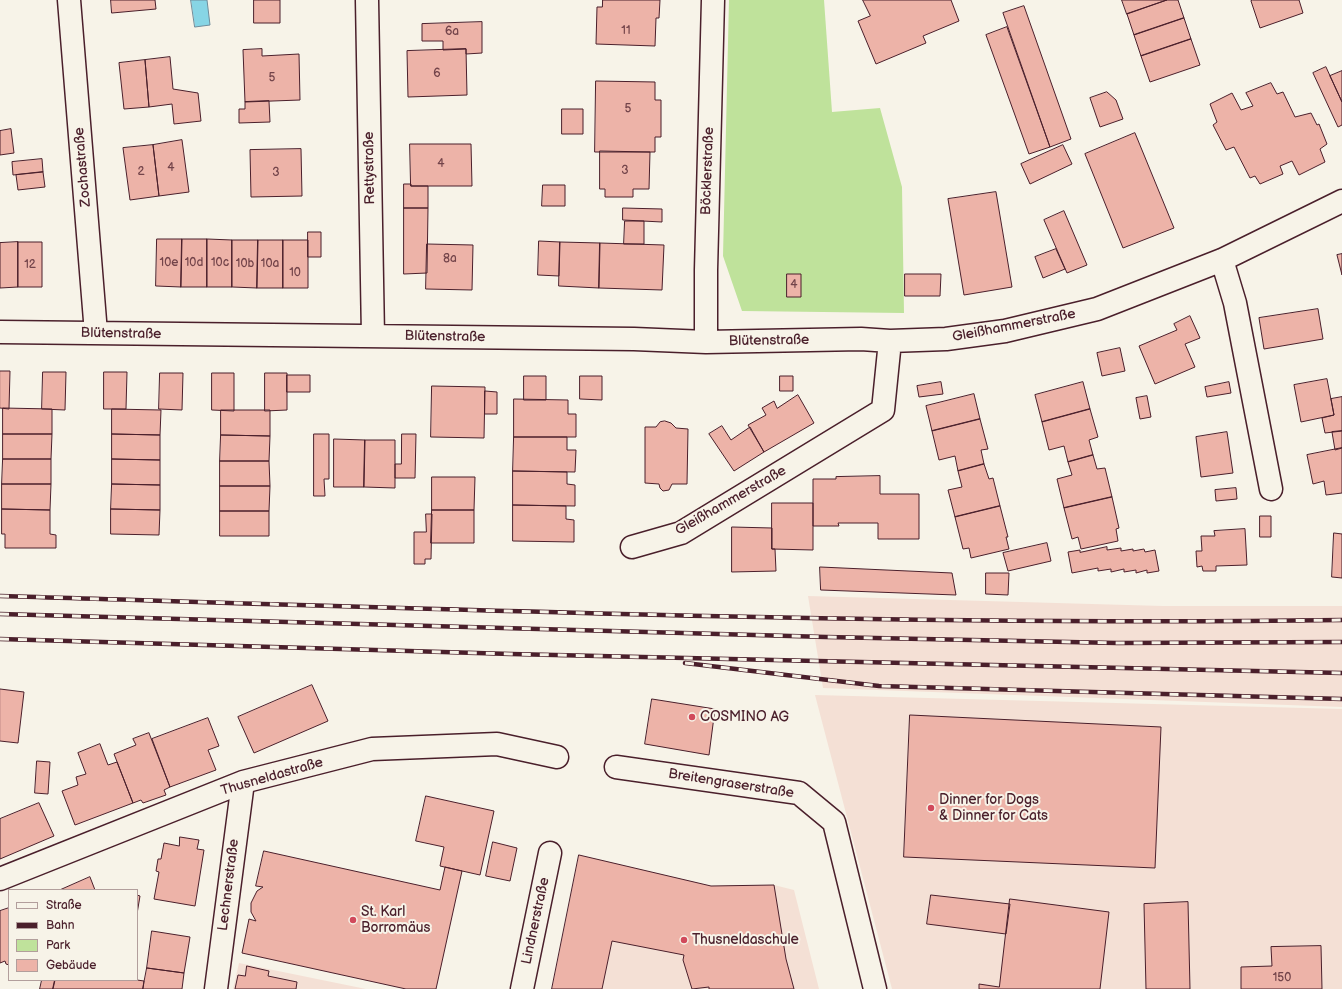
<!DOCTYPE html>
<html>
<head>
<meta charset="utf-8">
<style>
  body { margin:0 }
  #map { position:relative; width:1342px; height:989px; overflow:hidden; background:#f7f3e8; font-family:"Balsamiq Sans",sans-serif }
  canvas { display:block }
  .legend { position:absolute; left:8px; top:889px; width:130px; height:92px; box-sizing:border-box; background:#f7f3e8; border:1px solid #b29e9c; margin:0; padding:5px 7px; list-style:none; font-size:12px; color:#4a1f2b }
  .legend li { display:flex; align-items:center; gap:8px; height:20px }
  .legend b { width:20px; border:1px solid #b29e9c }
</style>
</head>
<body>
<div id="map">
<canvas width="1342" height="989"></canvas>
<ul class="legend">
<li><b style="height:5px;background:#f7f3e8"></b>Straße</li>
<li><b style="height:5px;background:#4a1f2b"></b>Bahn</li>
<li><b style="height:11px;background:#bfe29b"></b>Park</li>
<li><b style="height:11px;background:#edb3a8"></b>Gebäude</li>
</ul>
</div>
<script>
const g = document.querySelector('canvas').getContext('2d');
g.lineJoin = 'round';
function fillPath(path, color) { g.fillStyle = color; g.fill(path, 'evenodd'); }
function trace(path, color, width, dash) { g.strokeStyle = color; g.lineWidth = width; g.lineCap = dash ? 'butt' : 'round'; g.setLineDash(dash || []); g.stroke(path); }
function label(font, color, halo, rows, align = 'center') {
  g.font = font + ' "Balsamiq Sans",sans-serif'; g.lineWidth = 4; g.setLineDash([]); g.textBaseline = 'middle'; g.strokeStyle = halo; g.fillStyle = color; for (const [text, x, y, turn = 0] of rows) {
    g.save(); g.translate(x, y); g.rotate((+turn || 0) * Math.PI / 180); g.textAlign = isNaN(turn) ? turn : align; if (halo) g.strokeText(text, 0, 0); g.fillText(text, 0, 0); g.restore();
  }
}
const built = new Path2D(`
  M808 596 1163 606H1342V707L823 688Z
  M815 695 1342 709V989H892Z
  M579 855 711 886 774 885 794 890 819 989H552Z
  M239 963 366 989H233Z`);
const green = new Path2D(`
  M729 0H824L832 112 880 108 902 187 904 313 742 311 723 256Z`);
const water = new Path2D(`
  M191 0H207L210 25 195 27Z`);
const building = new Path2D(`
  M111 0H155L156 9 112 13Z
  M254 0H280V23H254Z
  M603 0H660L659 18H656L655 46 596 44 597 7H602Z
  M863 0H951L959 21 923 36 926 43 876 64 858 21 870 16Z
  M1122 0H1167L1127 14Z
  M1167 0H1178L1184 18 1134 35 1127 14Z
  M1253 0H1299L1303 13 1260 28 1251 1Z
  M1024 6 1071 139 1050 147 1003 13Z
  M1184 18 1191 39 1141 56 1134 35Z
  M482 22V53L466 54V49L443 50V41H422V24Z
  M1007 27 1050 147 1029 154 986 35Z
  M1191 39 1200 65 1150 82 1141 56Z
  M262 49V56L299 54 300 100 245 102 243 50Z
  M466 49 467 95 408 97 407 51Z
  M170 57 173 89 198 93 201 121 174 124 172 104 149 107 145 60Z
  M145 60 149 107 124 109 119 63Z
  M1326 67 1342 102V125L1338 127 1313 73Z
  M1342 71V102L1330 76Z
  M596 81 655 82V100H661V137H655V152H595Z
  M1271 83 1277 94 1283 92 1295 117 1311 113 1317 125 1319 124 1327 144 1320 149 1325 162 1299 175 1292 161 1280 166 1283 174 1260 184 1255 176 1250 178 1234 147 1226 150 1213 125 1217 122 1210 104 1232 93 1241 110 1253 106 1246 93Z
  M1107 92 1116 100 1123 119 1100 127 1090 98Z
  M269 101 270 122 239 123V109H245V102Z
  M562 109H583V134H562Z
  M11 129 14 153 0 155V131Z
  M1135 133 1174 228 1123 248 1085 154Z
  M182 140 189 192 159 196 153 145Z
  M410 144H471L472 186H411Z
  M153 145 159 196 130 200 123 148Z
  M1063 145 1072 164 1030 184 1021 164Z
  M301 149 302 196 251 197 250 150Z
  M600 151 650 152 649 189H633V197H605V189H600Z
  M42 159 43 172 13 175 12 162Z
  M43 172 45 187 18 190 16 175Z
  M404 184H411V186H428V208H404Z
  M543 185H565V206H542Z
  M996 192 1012 287 964 295 948 199Z
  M404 208H428L427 273 404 274Z
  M623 208 662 209V222L623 220Z
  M1064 211 1087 265 1067 273 1044 220Z
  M625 221H644V244H624Z
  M308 232H321V257H308Z
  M157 239H182L181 287 156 286Z
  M182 239H207V287H181Z
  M207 239 232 240V287H207Z
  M232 240H258L257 288 232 287Z
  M258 240H283V288H257Z
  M283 240H308V288H283Z
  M539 241 560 242 559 276 538 275Z
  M18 242H42V287H18Z
  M18 242V287L0 288V243Z
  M560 242 600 243 599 288 559 286Z
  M600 243 664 245 662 290 599 288Z
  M427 244 473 245 472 290 426 289Z
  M1056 249 1065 269 1043 278 1035 257Z
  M1342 254V275L1337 255Z
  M787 274H801V297H787Z
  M905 274H941L940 296H905Z
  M1318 309 1323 339 1264 349 1259 318Z
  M1190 316 1200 338 1185 344 1195 367 1155 384 1139 346 1177 330 1174 324Z
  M1120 348 1125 371 1102 376 1097 353Z
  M0 371H10L9 409 0 408Z
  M43 372H66L65 410 42 409Z
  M104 372H127L126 409H104Z
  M160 373H183L182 410 159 409Z
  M212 373H234V411L212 410Z
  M265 373H287V410L265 411Z
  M287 375H310V392H287Z
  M524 376H546V400H524Z
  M580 376H602V400L580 399Z
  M780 376H793V391H780Z
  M1327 379 1334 415 1301 422 1294 385Z
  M941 382 943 394 919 397 917 386Z
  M1083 382 1090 409 1042 422 1035 395Z
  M1229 382 1231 393 1207 397 1205 387Z
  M432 386 485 387 484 438 431 437Z
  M485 391 497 392V414H485Z
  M974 394 980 419 932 431 926 406Z
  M798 395 814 423 764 452 748 425 766 415 762 408 774 401 777 408Z
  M1147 396 1151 417 1140 419 1136 398Z
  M1342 397V431L1325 433 1322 418 1334 415 1331 399Z
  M514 399 568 400V414H576V437H514Z
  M3 408 52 409V434H3Z
  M112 409 161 410 160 435 112 434Z
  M1090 409 1098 437 1089 440 1093 455 1068 462 1064 446 1049 450 1042 422Z
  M221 410H270V436L221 435Z
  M980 419 988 449 981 450 984 464 958 471 955 456 939 460 932 431Z
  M665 421 671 423 676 428 688 429 687 484H672L669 490 663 491 660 488 659 484 645 483V427H656L660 422Z
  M722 426 731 440 750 427 764 452 734 471 709 434Z
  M1342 431V448L1335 450 1332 432Z
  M1227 432 1233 473 1201 477 1196 437Z
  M3 434H52L51 459H3Z
  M112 434 160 435V460L112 459Z
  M314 434H329V479H324L325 496H314Z
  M402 434H416L415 478H395V464H401Z
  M221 435 270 436 269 461H220Z
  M514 437H567V450H576L575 472 513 471Z
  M334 439 365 440 364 487H334Z
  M365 440H395V488L364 487Z
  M1342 448V493L1326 495 1324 481 1313 484 1307 455Z
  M1093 455 1097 469 1105 468 1112 497 1064 508 1057 479 1072 475 1068 462Z
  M3 459H51V484H2Z
  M112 459 160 460V485L112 484Z
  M220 461H269L270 486H220Z
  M984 464 989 479 993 478 1000 506 955 517 948 490 962 487 958 471Z
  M513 471 567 472V484L575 485V506L513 505Z
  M880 476V494H919V539H878V523H838L839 526H813V479H836V477Z
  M432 477H475L474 510H432Z
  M2 484H51L50 510 2 509Z
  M112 484 160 485V510L111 509Z
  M220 486H270L269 511H220Z
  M1236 488 1237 499 1216 501 1215 490Z
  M1112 497 1119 528 1116 529 1118 541 1081 549 1078 537 1072 539 1064 508Z
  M772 503H813V550L772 549Z
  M513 505 566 506V519L574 520V542L513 541Z
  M1000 506 1008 537H1006L1009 549 971 558 969 548 963 549 955 517Z
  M2 509 50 510V534L56 535V548H5V534H2Z
  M111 509 160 510 159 535 111 534Z
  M432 510H474V543H431Z
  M220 511H269V536H220Z
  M426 514H432L431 559H425V564H414V532H426Z
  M1260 516H1271V537H1260Z
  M732 527 772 528V549H775L776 571 732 572Z
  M1245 529 1247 565 1216 566V571H1203L1202 566 1197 567 1196 551H1202L1201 536H1215L1214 531Z
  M1334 533 1342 534V578L1332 577Z
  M1047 543 1051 561 1008 571 1003 553Z
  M1107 547V550L1121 548V551L1133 549V551L1144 549 1145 552 1155 550 1159 571 1147 573V570L1136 573V570L1124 572V569L1111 572V569L1098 571V568L1072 573 1068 552 1080 550V552Z
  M820 567 952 573 956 595 821 590Z
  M986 573H1009L1008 595 986 594Z
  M312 685 328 721 254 753 238 717Z
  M0 689 24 692 18 743 0 741Z
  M652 699 715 709 709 755 645 744Z
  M910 715 1161 727 1155 868 904 857Z
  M208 718 219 746 208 750 216 770 170 787 152 739Z
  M149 733 170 787 164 790 166 795 143 803 141 800 133 803 114 754 136 745 133 739Z
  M100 744 108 765 117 762 133 803 75 825 62 791 78 785 76 777 86 774 78 753Z
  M37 761 50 762 48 794 35 793Z
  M426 796 494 811 480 875 440 866 444 847 416 841Z
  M39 803 54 836 0 859V819Z
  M180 837 199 840 197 849 204 850 195 906 154 899 159 872 156 871 158 859H161L164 843 179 846Z
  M493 842 517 848 510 881 486 876Z
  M264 851 440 890 445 867 462 871 436 989H406L242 953 249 919 256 921 251 912V903L257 891 263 887 256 886Z
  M579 855 711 886 774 885 786 959 794 989H709V987L692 989 683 960 684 955 612 941 602 989H552Z
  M90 877 95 890H60Z
  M137 895 140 896 137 914Z
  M931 895 1010 904 1006 934 927 924Z
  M1010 899 1109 912 1100 989H979V984L999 987Z
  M1188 902 1190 989H1146L1144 904Z
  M9 908V965L6 964 5 961 0 963V911Z
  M152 931 190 937 184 973 147 968Z
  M1321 946 1322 989H1241V967L1272 966 1271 947Z
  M247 966 269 971 268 976 297 982 296 989H235L238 975 245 976Z
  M147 968 184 973 182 989H143Z
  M42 980H55L53 989H40Z
  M55 980H137L144 981 143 989H53Z`);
const minor = new Path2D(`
  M69 0 96 333
  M367 0 373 336
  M1222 260 1235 303 1271 489
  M0 332 634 339 706 342 861 339 890 341 946 339 1005 331 1097 309 1222 260 1342 201
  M706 342V270L713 0
  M632 547 681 533 883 410 890 341
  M616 767 799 793 834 822 875 989
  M0 879 243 782 372 749 497 744 557 757
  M216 989 243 782
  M522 989 550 853`);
const rail = new Path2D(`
  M0 596C447 609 895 626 1342 620
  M0 614 826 637 1117 643 1342 642
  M0 639 511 654 1342 673
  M685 663 879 686 1342 699`);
const markers = [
  [692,717,4,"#d1495b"],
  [931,808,4,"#d1495b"],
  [353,920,4,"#d1495b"],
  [684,940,4,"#d1495b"]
];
const numberNames = [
  ["11",626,31],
  ["6a",452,32],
  ["6",437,74],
  ["5",272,78],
  ["5",628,109],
  ["4",441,164],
  ["4",171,168],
  ["3",625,171],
  ["2",141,172],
  ["3",276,173],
  ["8a",450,259],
  ["10e",169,263],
  ["10d",194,263],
  ["10c",220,263],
  ["10b",245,264],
  ["10a",270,264],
  ["12",30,265],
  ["10",295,273],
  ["4",794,285],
  ["150",1282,978]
];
const streetNames = [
  ["Zochastraße",83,167,-95],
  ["Rettystraße",370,168,-91],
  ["Böcklerstraße",708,171,-88],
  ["Gleißhammerstraße",1014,326,-11],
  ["Blütenstraße",121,334,1],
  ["Blütenstraße",445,337,1],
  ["Blütenstraße",769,341,-1],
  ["Gleißhammerstraße",731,501,-30],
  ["Thusneldastraße",272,777,-16],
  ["Breitengraserstraße",731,784,9],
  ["Lechnerstraße",229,885,-83],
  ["Lindnerstraße",536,921,-78]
];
const poiNames = [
  ["COSMINO AG",700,717],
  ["Dinner for Dogs",939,800],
  ["& Dinner for Cats",939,816],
  ["St. Karl",361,912],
  ["Borromäus",361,928],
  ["Thusneldaschule",692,940]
];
fillPath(built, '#f4e0d5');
fillPath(green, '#bfe29b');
fillPath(water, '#87d5e5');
trace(water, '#6f8c9b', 1);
fillPath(building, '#edb3a8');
trace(building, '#4a1f2b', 1);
trace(minor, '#4a1f2b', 25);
trace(minor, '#f7f3e8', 22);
trace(rail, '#4a1f2b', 4.5);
trace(rail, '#f7f3e8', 3, [9]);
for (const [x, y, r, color] of markers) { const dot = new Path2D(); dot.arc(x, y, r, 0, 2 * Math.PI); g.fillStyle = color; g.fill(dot); trace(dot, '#f7f3e8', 1.5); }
label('12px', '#73444a', null, numberNames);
label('14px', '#4a1f2b', '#f7f3e8', streetNames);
label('14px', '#4a1f2b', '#f7f3e8', poiNames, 'left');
</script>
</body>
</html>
